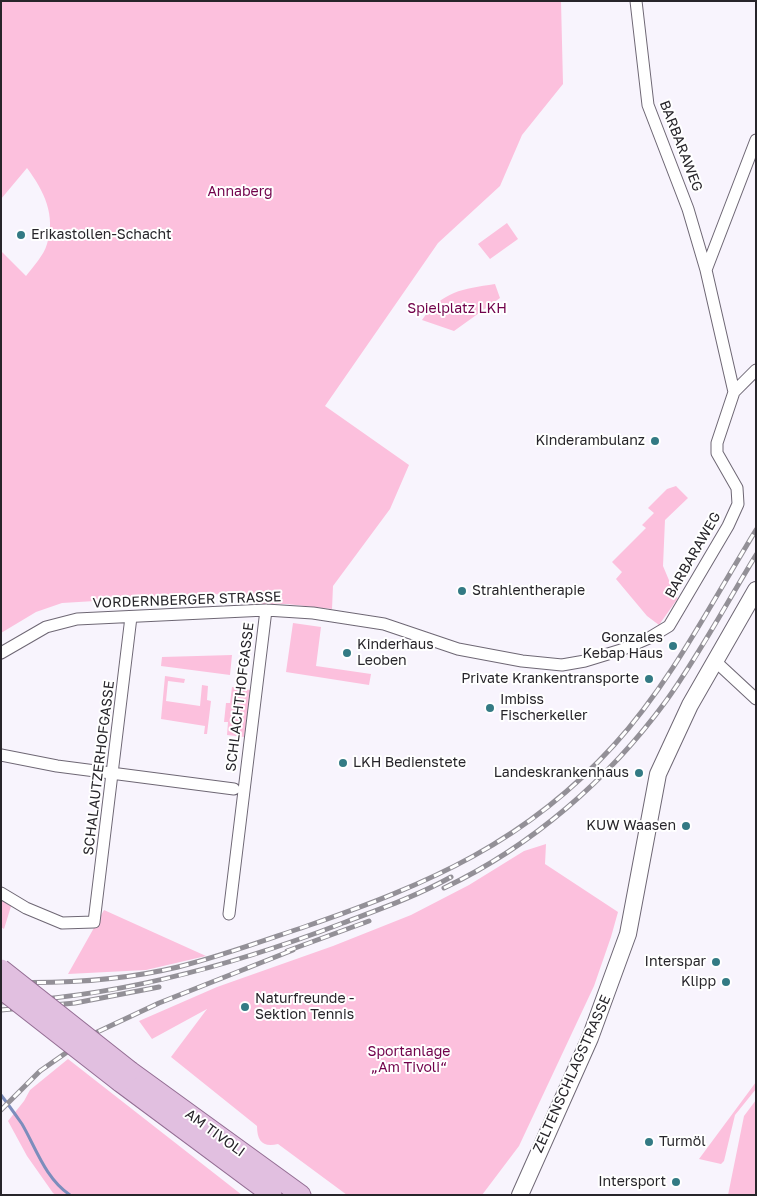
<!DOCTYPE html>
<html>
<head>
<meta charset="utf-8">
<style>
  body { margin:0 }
  #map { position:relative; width:757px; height:1196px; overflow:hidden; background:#f8f4fd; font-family:"Golos Text",sans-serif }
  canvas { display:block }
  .frame { position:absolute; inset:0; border:2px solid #27252a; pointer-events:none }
</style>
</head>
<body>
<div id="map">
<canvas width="757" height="1196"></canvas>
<div class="frame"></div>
</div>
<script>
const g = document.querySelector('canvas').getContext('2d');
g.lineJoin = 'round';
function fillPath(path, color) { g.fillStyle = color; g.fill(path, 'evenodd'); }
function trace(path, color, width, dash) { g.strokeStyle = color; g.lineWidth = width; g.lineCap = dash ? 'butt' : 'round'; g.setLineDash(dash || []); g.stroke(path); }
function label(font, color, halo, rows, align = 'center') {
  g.font = font + ' "Golos Text",sans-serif'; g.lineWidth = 4; g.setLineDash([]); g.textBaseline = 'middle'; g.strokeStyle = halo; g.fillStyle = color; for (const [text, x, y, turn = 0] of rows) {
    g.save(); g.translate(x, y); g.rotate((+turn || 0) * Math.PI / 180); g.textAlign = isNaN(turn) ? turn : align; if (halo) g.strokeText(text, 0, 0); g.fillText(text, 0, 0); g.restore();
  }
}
const green = new Path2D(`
  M1 1H561L563 84 522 135 500 186 438 243 325 406 409 465 390 509 333 586 332 609 287 604H255V596L211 594 62 603 36 612 1 633V251L26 276C33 267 44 255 47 244 56 215 44 191 27 168L1 199Z
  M507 223 518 239 490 259 478 244Z
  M495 284 500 298 454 331 422 320C443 291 462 289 495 284Z
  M676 486 688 498 665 520 663 566 676 597 678 598 659 625 647 616 616 579 622 572 612 562 646 528 642 525 654 513 648 508 667 489Z
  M293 623 321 627 316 666 371 674 369 685 286 672Z
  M232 655 230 675 161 666 162 657Z
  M165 676 185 679 184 683 168 681 166 701 200 706 202 685 208 686 207 700 211 701 207 734H204L205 726 161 719Z
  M232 687 251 690 244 737 227 735 228 722H224L226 703H230Z
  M546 844 545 864 618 912 611 937 594 986 519 1146 482 1195H347L278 1144C263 1148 257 1141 257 1126L171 1057 207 1009 152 1039 139 1021 217 987 333 946 411 915 469 885 524 851Z
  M1 898 12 903 4 929 1 927Z
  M104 910 206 956 146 970 68 974Z
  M68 1059 242 1195H56L53 1193 27 1156 8 1121 24 1101 30 1090Z
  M756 1082V1089L735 1115 724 1161 721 1164 699 1159Z
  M756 1100V1195H728L744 1116Z`);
const stream = new Path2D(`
  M1 1095C8 1104 15 1114 22 1124 36 1148 45 1178 70 1195`);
const street = new Path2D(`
  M706 270 756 140
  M734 392 756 370
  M1 653 46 627 77 619 266 610 313 613 384 624 458 649 522 661 562 665 585 661 621 650 649 638 669 626 728 526 738 504 737 488 717 453V443L734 392 706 270 688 209 648 105 636 1
  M714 660 756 699
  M1 755 57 766 234 789
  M1 893 26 908 62 923 94 922 131 617
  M229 914 266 610`);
const secondary = new Path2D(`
  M520 1195 590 1038 628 934 658 774 690 705 756 590`);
const primary = new Path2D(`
  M130 1071 301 1195
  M120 1082 272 1195`);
const rail = new Path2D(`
  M444 888C532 846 609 779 666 701 699 655 726 604 756 555
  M287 951 369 921
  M1 982C61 984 120 981 178 967 222 956 265 940 307 926 429 884 526 842 614 745 672 681 711 603 756 530
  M1 1002C119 997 234 965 343 923 380 909 417 896 451 877
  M1 1010 75 1003 159 987
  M1 1110 40 1071 93 1034 159 1003 293 950`);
const primaryBridge = new Path2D(`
  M1 969 130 1071
  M1 989 120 1082`);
const markers = [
  [21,235,5,"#337a84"],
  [655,441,5,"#337a84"],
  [462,591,5,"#337a84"],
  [673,646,5,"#337a84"],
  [347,653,5,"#337a84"],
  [649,679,5,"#337a84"],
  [490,708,5,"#337a84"],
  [343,763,5,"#337a84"],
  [639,773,5,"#337a84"],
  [686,826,5,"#337a84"],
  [716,962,5,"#337a84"],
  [726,982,5,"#337a84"],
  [245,1007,5,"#337a84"],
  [649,1142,5,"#337a84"],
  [676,1182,5,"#337a84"]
];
const streetNames = [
  ["BARBARAWEG",681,146,69],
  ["BARBARAWEG",693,555,-60],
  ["VORDERNBERGER STRASSE",187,600,-2],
  ["SCHLACHTHOFGASSE",240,697,-83],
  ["SCHALAUTZERHOFGASSE",99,768,-83],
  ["ZELTENSCHLAGSTRASSE",572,1074,-66],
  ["AM TIVOLI",215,1133,36]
];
const parkNames = [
  ["Annaberg",240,192],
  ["Spielplatz LKH",457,309],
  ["Sportanlage",409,1052],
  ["„Am Tivoli“",409,1068]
];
const poiNames = [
  ["Erikastollen-Schacht",31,235,"left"],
  ["Kinderambulanz",645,441],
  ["Strahlentherapie",472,591,"left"],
  ["Gonzales",663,638],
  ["Kebap Haus",663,654],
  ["Kinderhaus",357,645,"left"],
  ["Leoben",357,661,"left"],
  ["Private Krankentransporte",639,679],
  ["Imbiss",500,700,"left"],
  ["Fischerkeller",500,716,"left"],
  ["LKH Bedienstete",353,763,"left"],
  ["Landeskrankenhaus",629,773],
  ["KUW Waasen",676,826],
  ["Interspar",706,962],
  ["Klipp",716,982],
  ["Naturfreunde -",255,999,"left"],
  ["Sektion Tennis",255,1015,"left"],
  ["Turmöl",659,1142,"left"],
  ["Intersport",666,1182]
];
fillPath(green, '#fcc0dd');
trace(stream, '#7c8dbc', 3);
trace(street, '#6e6774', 13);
trace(secondary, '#6e6774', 18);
trace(primary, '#936d93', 21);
trace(street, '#fff', 11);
trace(secondary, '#fff', 16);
trace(primary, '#e1bfe0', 19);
trace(rail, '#939097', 5);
trace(rail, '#fff', 3, [9]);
trace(primaryBridge, '#936d93', 21, []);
trace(primaryBridge, '#e1bfe0', 19);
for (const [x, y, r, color] of markers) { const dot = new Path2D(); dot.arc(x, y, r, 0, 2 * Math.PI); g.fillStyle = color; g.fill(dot); trace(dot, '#fff', 2); }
label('14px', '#27252a', '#fff', streetNames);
label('14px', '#71024b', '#fff', parkNames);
label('14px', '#27252a', '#fff', poiNames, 'right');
</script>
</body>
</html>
